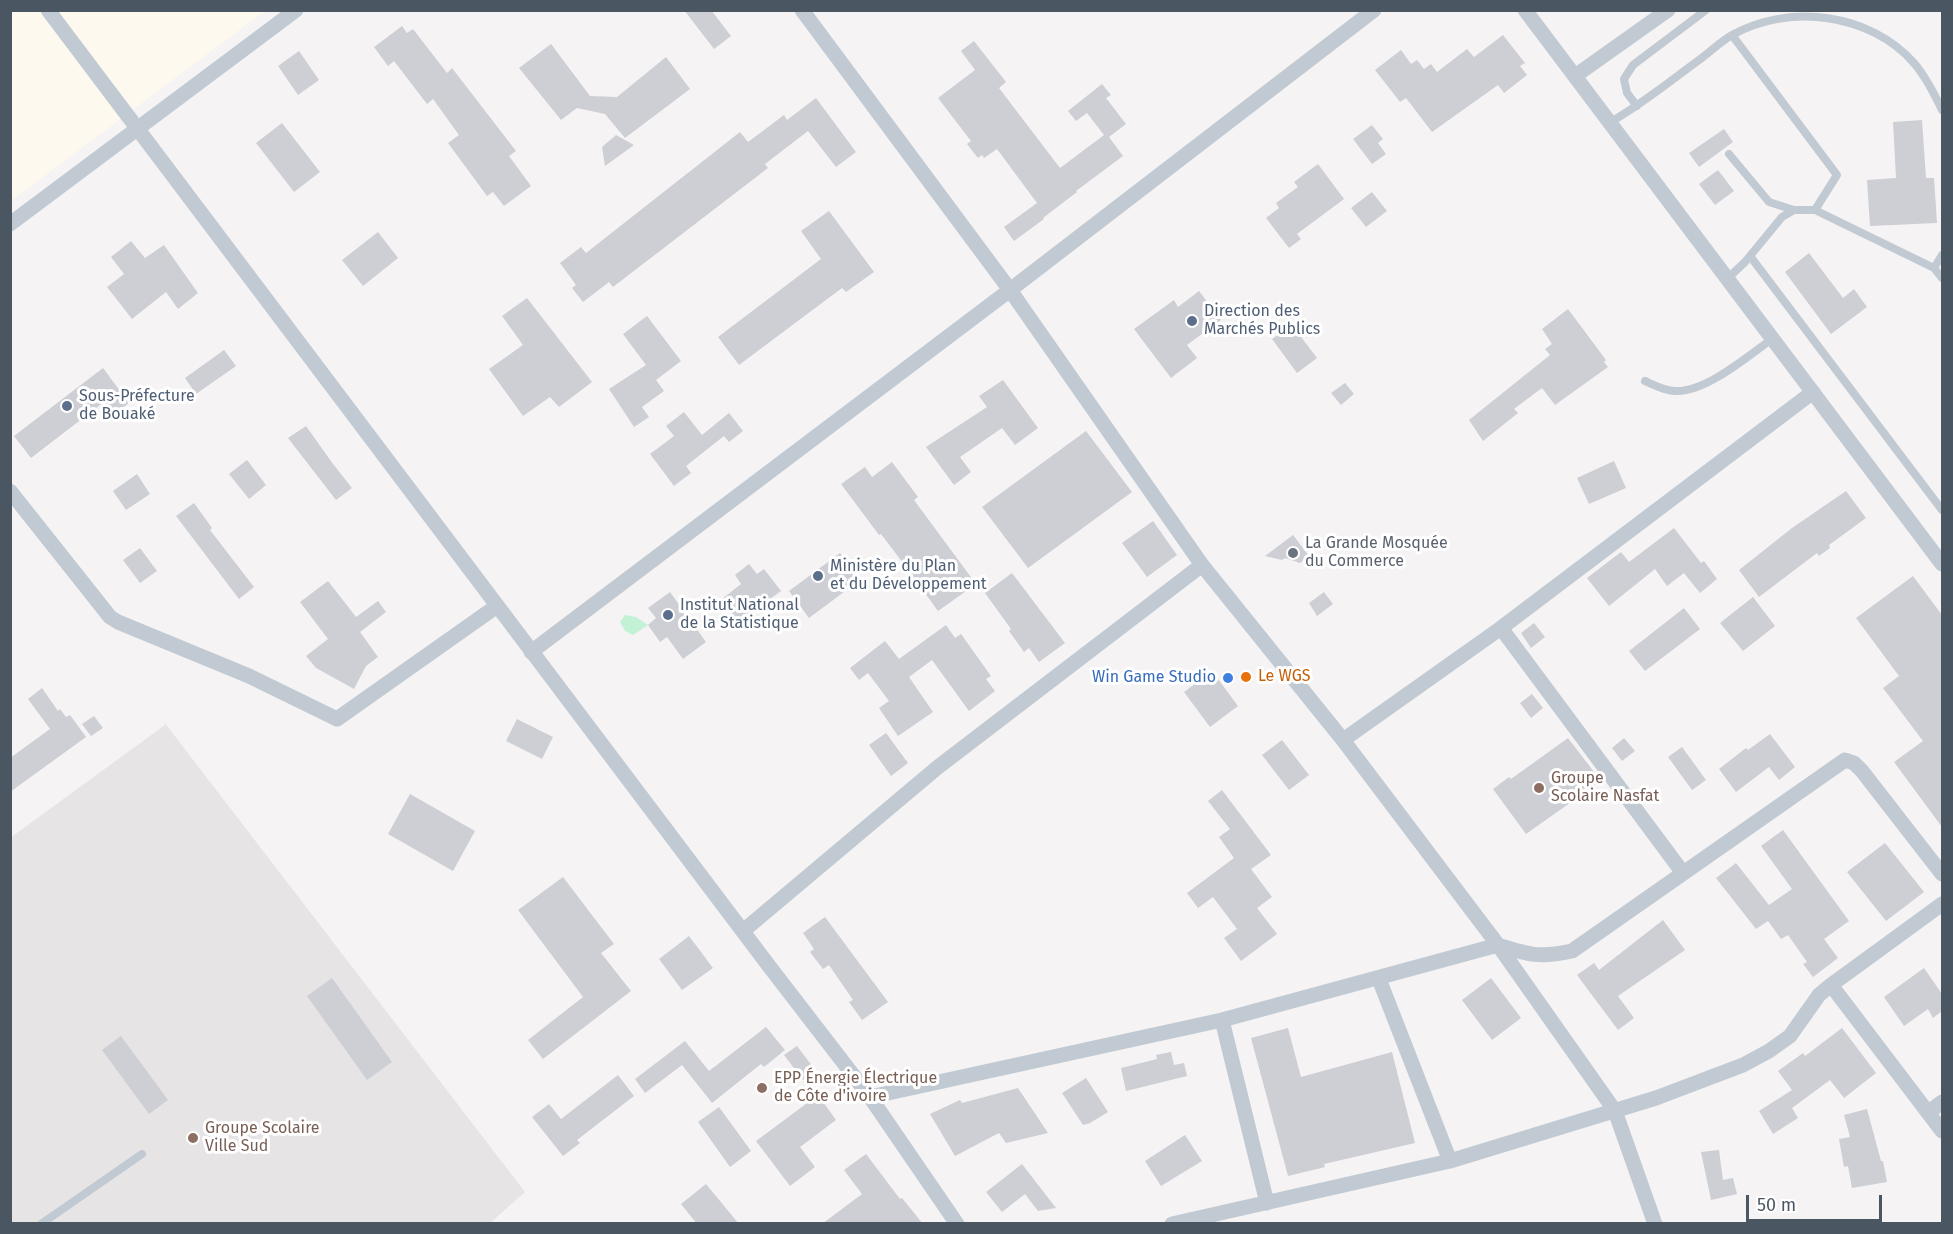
<!DOCTYPE html>
<html>
<head>
<meta charset="utf-8">
<style>
  body { margin:0 }
  #map { position:relative; width:1953px; height:1234px; overflow:hidden; background:#f5f3f3; font-family:"Fira Sans",sans-serif }
  canvas { display:block }
  .frame { position:absolute; inset:0; border:12px solid #4a5661; pointer-events:none }
  .scale { position:absolute; left:1746px; top:1195px; width:136px; height:27px; box-sizing:border-box; border:3px solid #4a5661; border-top:0; padding-left:8px; font-size:18px; line-height:21px; white-space:nowrap; color:#4a5661; -webkit-text-stroke:4px #fff; paint-order:stroke }
</style>
</head>
<body>
<div id="map">
<canvas width="1953" height="1234"></canvas>
<div class="frame"></div>
<div class="scale">50 m</div>
</div>
<script>
const g = document.querySelector('canvas').getContext('2d');
g.lineJoin = 'round';
function fillPath(path, color) { g.fillStyle = color; g.fill(path, 'evenodd'); }
function trace(path, color, width, dash) { g.strokeStyle = color; g.lineWidth = width; g.lineCap = dash ? 'butt' : 'round'; g.setLineDash(dash || []); g.stroke(path); }
function label(font, color, halo, rows, align = 'center') {
  g.font = font + ' "Fira Sans",sans-serif'; g.lineWidth = 6; g.setLineDash([]); g.textBaseline = 'middle'; g.strokeStyle = halo; g.fillStyle = color; for (const [text, x, y, turn = 0] of rows) {
    g.save(); g.translate(x, y); g.rotate((+turn || 0) * Math.PI / 180); g.textAlign = isNaN(turn) ? turn : align; if (halo) g.strokeText(text, 0, 0); g.fillText(text, 0, 0); g.restore();
  }
}
const commercial = new Path2D(`
  M11 11H265L11 201Z`);
const education = new Path2D(`
  M164 722 525 1192 490 1223H11L10 838 165 725Z`);
const green = new Path2D(`
  M625 615 636 617 648 625 633 635 625 631 620 622Z`);
const building = new Path2D(`
  M684 10H711L731 36 714 49Z
  M402 26 407 33 413 29 447 73 452 68 516 151 509 156 531 186 504 206 493 192 487 196 448 143 459 135 433 99 427 104 394 61 388 66 374 47Z
  M1503 35 1525 63 1520 66 1527 75 1504 93 1498 85 1432 132 1406 98 1400 102 1375 70 1401 50 1411 64 1417 60 1424 69 1431 64 1437 72 1467 49 1474 57Z
  M974 41 1006 82 999 88 1060 168 1104 135 1087 113 1076 121 1068 111 1102 84 1111 95 1106 98 1126 124 1109 137 1123 156 1076 191 1077 192 1043 218 1044 219 1014 241 1004 227 1037 203 997 149 984 158 982 155 978 158 967 144 971 141 938 98 975 70 961 51Z
  M551 44 590 96 617 97 666 57 690 89 625 138 605 114 577 108 561 120 519 68Z
  M299 51 319 80 298 95 278 66Z
  M816 98 856 152 836 167 808 131 765 164 768 168 613 287 609 282 583 302 572 288 576 285 560 263 581 247 586 253 740 132 748 142 784 115 787 120Z
  M1922 120 1926 178H1934L1937 223 1870 226 1867 180 1896 178 1893 122Z
  M282 123 320 172 294 192 256 143Z
  M1372 125 1383 139 1378 143 1386 154 1372 164 1353 139Z
  M1724 129 1733 142 1699 167 1689 153Z
  M616 135 634 145 605 166 602 147Z
  M1318 164 1344 199 1297 234 1301 239 1289 248 1266 218 1279 208 1276 203 1298 187 1294 182Z
  M1718 170 1734 191 1715 205 1699 184Z
  M1372 192 1387 211 1366 227 1351 208Z
  M829 211 874 272 846 292 842 288 739 365 718 337 821 259 801 231Z
  M378 232 398 258 363 286 342 260Z
  M131 241 145 258 164 245 198 293 178 309 166 292 132 319 107 287 124 274 111 257Z
  M1809 253 1843 298 1854 289 1867 307 1831 334 1785 272Z
  M1199 291 1221 320 1187 345 1197 358 1171 378 1134 329 1174 300 1178 307Z
  M527 298 592 382 559 407 550 397 523 416 489 369 523 345 502 316Z
  M1568 309 1606 360 1604 362 1608 367 1555 405 1542 388 1514 409 1518 413 1483 441 1469 420 1550 355 1545 349 1552 344 1542 329Z
  M647 316 681 361 656 380 664 391 642 407 649 417 634 427 609 389 646 365 623 334Z
  M1292 325 1317 358 1297 373 1272 339Z
  M224 350 236 366 196 394 185 378Z
  M103 368 129 403 109 418 100 405 31 458 14 436Z
  M1003 380 1038 428 1015 445 1002 428 960 457 971 472 954 485 926 447 987 407 979 396Z
  M1345 383 1354 394 1341 405 1331 393Z
  M684 412 702 435 729 413 743 431 729 442 724 436 686 466 691 473 674 486 650 454 674 436 666 426Z
  M306 426 333 464 352 488 336 500 288 438Z
  M1086 431 1132 492 1028 568 982 507Z
  M247 460 266 485 249 499 229 474Z
  M1614 461 1626 488 1589 504 1577 478Z
  M892 462 918 497 914 500 976 584 938 611 903 563 881 534 879 535 841 484 865 467 872 477Z
  M137 474 150 494 126 510 113 491Z
  M1846 491 1866 518 1829 545 1830 548 1819 556 1817 553 1759 597 1739 570 1792 528Z
  M194 503 212 528 210 530 254 587 239 599 176 516Z
  M1153 521 1177 555 1147 577 1122 543Z
  M1674 528 1701 563 1704 561 1717 579 1700 593 1684 573 1667 586 1655 569 1609 606 1587 578 1621 552 1629 562Z
  M1293 535 1309 556 1300 563 1285 558 1282 560 1265 556Z
  M140 548 157 571 140 583 123 560Z
  M840 553 860 580 809 618 789 591Z
  M749 564 757 574 764 569 781 591 738 622 722 599 741 584 735 575Z
  M1012 573 1065 643 1039 662 1029 648 1024 652 1009 631 1011 629 985 593Z
  M1913 576 1942 615V827L1894 762 1923 741 1883 688 1899 676 1856 618Z
  M328 581 356 617 378 601 386 612 360 632 378 657 366 666 354 689 316 668 306 656 328 639 300 602Z
  M670 592 706 642 683 659 667 637 660 642 648 625 656 618 648 608Z
  M1324 592 1333 604 1317 616 1309 603Z
  M1753 597 1775 626 1743 651 1720 623Z
  M1684 608 1700 629 1645 671 1629 651Z
  M1534 623 1545 637 1531 648 1521 633Z
  M946 625 955 638 961 634 991 676 986 679 995 691 969 711 932 660 909 677 933 712 898 736 879 708 889 701 868 673 859 680 850 668 885 641 899 659Z
  M1212 671 1238 706 1210 727 1184 692Z
  M42 688 58 711 60 709 66 717 70 715 86 737 10 792V758L50 729 28 699Z
  M1532 694 1543 708 1531 718 1520 703Z
  M94 716 103 728 91 736 82 724Z
  M517 719 553 737 542 759 506 741Z
  M886 733 908 763 891 776 869 745Z
  M1770 734 1795 767 1779 780 1769 767 1736 792 1719 769 1746 748 1748 750Z
  M1568 738 1601 781 1526 834 1493 789 1509 777 1511 779Z
  M1624 738 1635 751 1622 761 1612 748Z
  M1282 740 1309 775 1289 790 1262 755Z
  M1682 747 1706 780 1692 790 1668 757Z
  M1222 790 1271 855 1251 869 1272 897 1257 908 1277 934 1241 961 1224 938 1237 929 1213 897 1198 908 1187 893 1234 858 1219 837 1230 829 1208 801Z
  M410 794 475 831 453 871 388 834Z
  M1783 830 1849 921 1824 939 1838 958 1813 977 1803 964 1807 962 1788 935 1781 939 1768 921 1756 929 1716 878 1736 863 1769 905 1792 889 1761 846Z
  M1885 843 1924 892 1886 921 1847 872Z
  M563 877 614 944 601 953 631 991 543 1059 528 1040 583 997 518 910Z
  M825 917 888 1002 862 1020 849 1002 853 1000 829 965 823 969 810 952 814 949 803 933Z
  M1663 920 1685 950 1618 996 1634 1018 1618 1030 1577 975 1594 963 1599 970Z
  M689 936 713 968 682 990 659 959Z
  M1924 968 1942 994V1011L1933 1018 1928 1009 1904 1026 1884 997Z
  M332 978 392 1062 367 1080 307 996Z
  M1491 978 1521 1018 1492 1040 1462 1000Z
  M766 1027 785 1050 764 1067 761 1064 712 1103 682 1065 645 1093 635 1079 685 1041 709 1071Z
  M1288 1028 1301 1077 1392 1052 1415 1143 1324 1164 1325 1167 1288 1176 1251 1038Z
  M1842 1028 1876 1073 1844 1098 1830 1080 1792 1108 1798 1118 1773 1134 1759 1111 1792 1090 1778 1071 1803 1053 1805 1056Z
  M121 1036 168 1100 149 1114 102 1050Z
  M797 1046 816 1071 803 1080 784 1055Z
  M1171 1052 1174 1065 1184 1063 1187 1076 1126 1091 1121 1068 1157 1059 1156 1055Z
  M618 1075 634 1096 577 1140 580 1143 563 1156 532 1117 549 1104 561 1119Z
  M1086 1078 1108 1112 1090 1123 1083 1125 1062 1093Z
  M1018 1088 1048 1133 1006 1143 999 1133 955 1156 930 1114 960 1100 962 1103Z
  M818 1095 836 1120 800 1147 815 1167 790 1186 756 1141Z
  M719 1107 751 1151 730 1167 698 1122Z
  M1867 1109 1881 1161H1883L1887 1182 1852 1188 1848 1166 1844 1167 1839 1139 1850 1137 1844 1115Z
  M1185 1135 1202 1161 1161 1186 1145 1161Z
  M1719 1150 1723 1180 1733 1178 1737 1194 1711 1200 1701 1152Z
  M866 1154 900 1199 902 1198 923 1224H822L862 1194 844 1170Z
  M1022 1164 1056 1208 1038 1211 1025 1194 1002 1212 986 1192Z
  M706 1184 739 1224H697L681 1204Z`);
const service = new Path2D(`
  M1732 35 1837 175 1815 210
  M1637 106 1627 93 1624 79 1633 65 1706 10
  M1609 123C1641 105 1669 82 1699 60 1710 52 1720 42 1732 35 1789 3 1870 13 1914 63 1926 77 1934 93 1942 110
  M1729 154 1769 202 1794 210
  M1750 256 1942 510
  M1934 268 1942 255
  M1727 279 1745 262 1782 217 1794 210H1815L1934 268 1942 278
  M1645 381C1654 385 1665 391 1675 391 1705 393 1748 356 1772 339
  M41 1224 142 1154`);
const minor = new Path2D(`
  M48 10 769 966 870 1097 957 1224
  M802 10 1010 290 1202 565 1343 740 1498 945 1615 1111 1655 1224
  M1525 10 1942 564
  M1575 76 1668 10
  M10 224 296 10
  M10 491 110 617 118 622 249 676 337 719 497 606
  M1501 628 1683 873
  M531 652 1010 290 1374 10
  M1343 740 1501 628 1813 392
  M743 931 938 767 1202 565
  M1379 979 1450 1161
  M1831 985 1942 1131
  M1222 1020 1267 1203
  M870 1097 1222 1020 1498 945C1530 955 1539 958 1572 951L1845 760 1854 763 1862 771 1942 874
  M1929 1112 1942 1102
  M1172 1224 1450 1161 1656 1098 1743 1065 1769 1051 1790 1036 1819 995 1831 985 1942 904`);
const markers = [
  [1192,321,6,"#5c6f8a"],
  [67,406,6,"#5c6f8a"],
  [1293,553,6,"#6b7280"],
  [818,576,6,"#5c6f8a"],
  [668,615,6,"#5c6f8a"],
  [1246,677,6,"#e8710a"],
  [1228,678,6,"#3f7fe0"],
  [1539,788,6,"#8d6e63"],
  [762,1088,6,"#8d6e63"],
  [193,1138,6,"#8d6e63"]
];
const serviceNames = [
  ["Direction des",1204,312],
  ["Marchés Publics",1204,330],
  ["Sous-Préfecture",79,397],
  ["de Bouaké",79,415],
  ["Ministère du Plan",830,567],
  ["et du Développement",830,585],
  ["Institut National",680,606],
  ["de la Statistique",680,624]
];
const worshipNames = [
  ["La Grande Mosquée",1305,544],
  ["du Commerce",1305,562]
];
const foodNames = [
  ["Le WGS",1258,677]
];
const shopNames = [
  ["Win Game Studio",1216,678]
];
const educationNames = [
  ["Groupe",1551,779],
  ["Scolaire Nasfat",1551,797],
  ["EPP Énergie Électrique",774,1079],
  ["de Côte d'ivoire",774,1097],
  ["Groupe Scolaire",205,1129],
  ["Ville Sud",205,1147]
];
fillPath(commercial, '#fdf9ef');
fillPath(education, '#e6e4e5');
fillPath(green, '#c3f1d5');
fillPath(building, '#cdcfd5');
trace(service, '#c1cad2', 8);
trace(minor, '#c1cad2', 15);
for (const [x, y, r, color] of markers) { const dot = new Path2D(); dot.arc(x, y, r, 0, 2 * Math.PI); g.fillStyle = color; g.fill(dot); trace(dot, '#fff', 2); }
label('16px', '#4e5e75', '#fff', serviceNames, 'left');
label('16px', '#5b616d', '#fff', worshipNames, 'left');
label('16px', '#c56008', '#fff', foodNames, 'left');
label('16px', '#366cbe', '#fff', shopNames, 'right');
label('16px', '#785e54', '#fff', educationNames, 'left');
</script>
</body>
</html>
